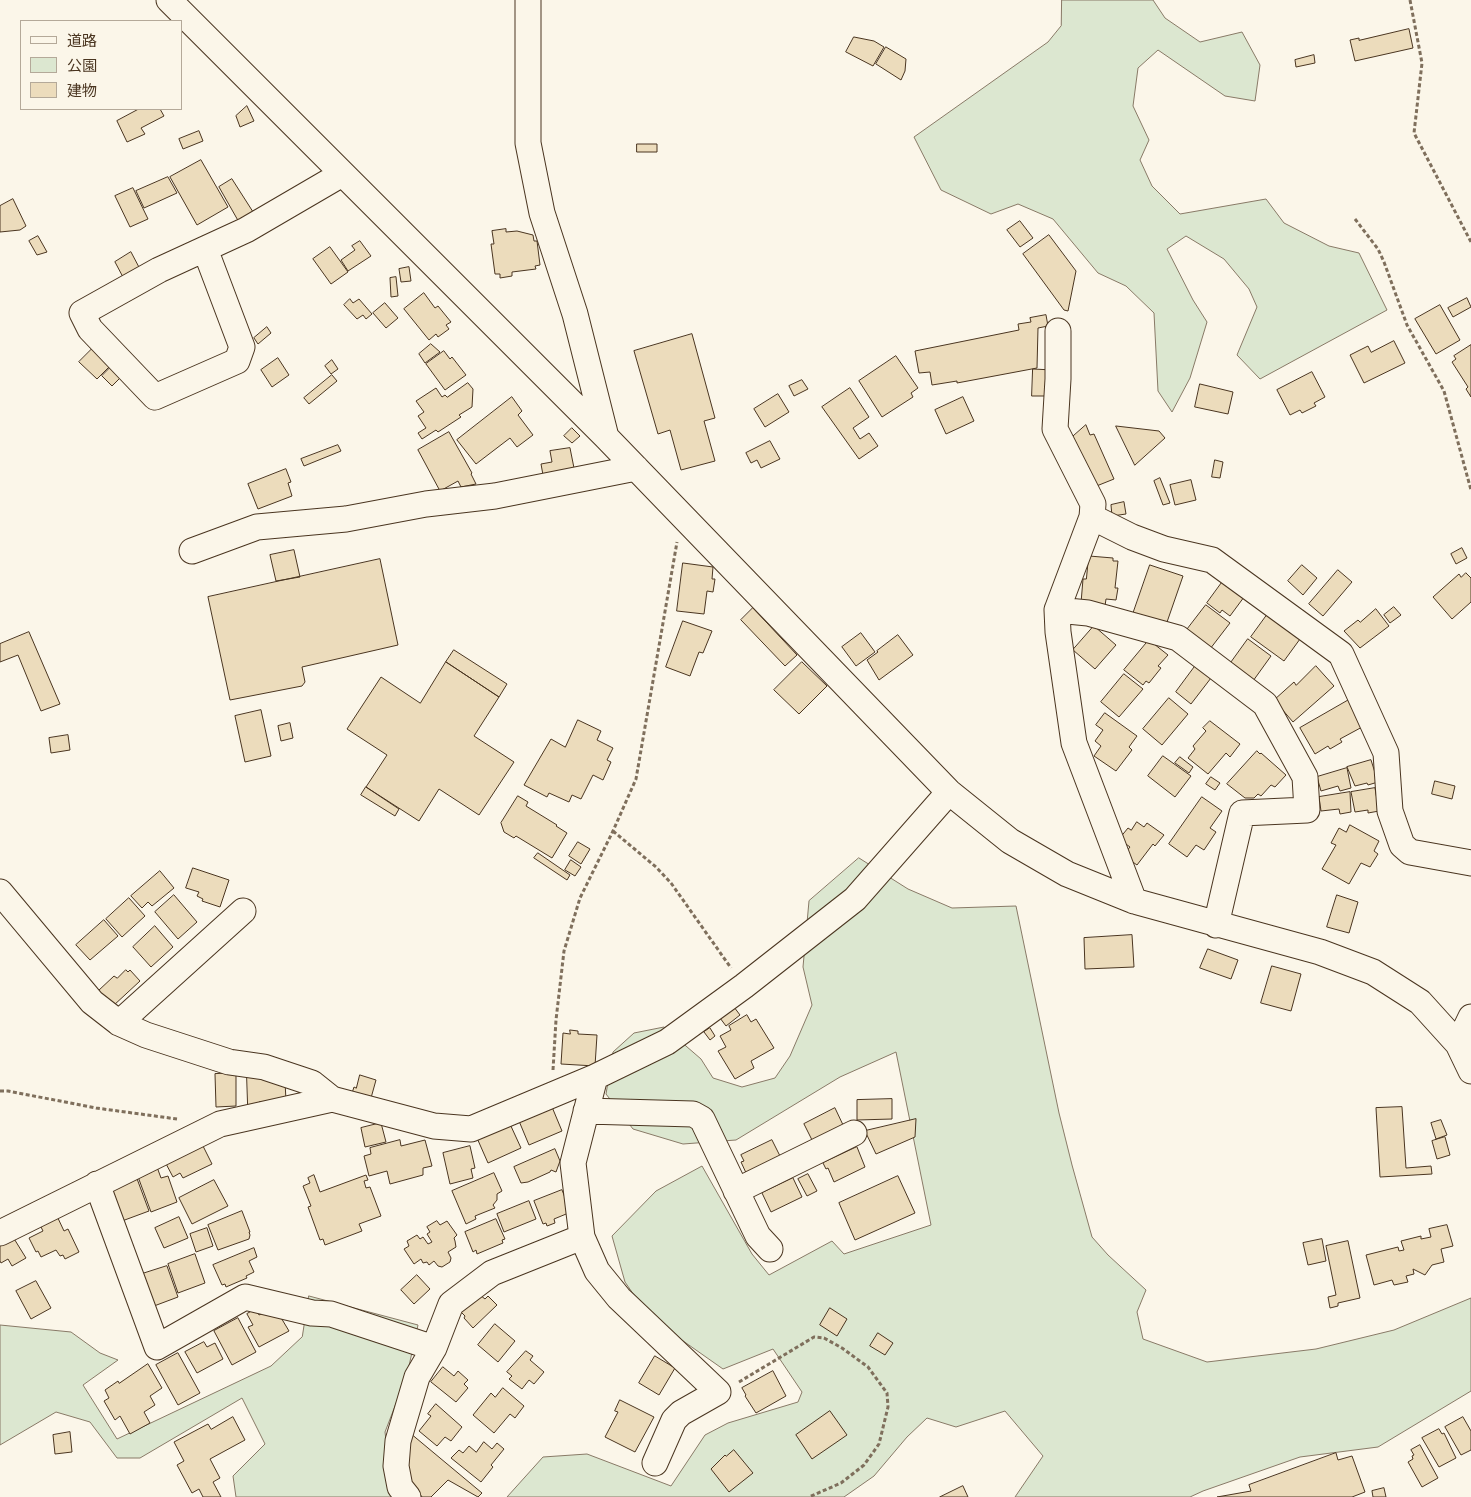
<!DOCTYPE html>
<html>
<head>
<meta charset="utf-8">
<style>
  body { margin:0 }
  #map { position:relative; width:1471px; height:1497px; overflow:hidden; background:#fbf6e9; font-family:Montserrat,"Noto Sans JP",sans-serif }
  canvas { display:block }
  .legend { position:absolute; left:20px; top:20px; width:162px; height:90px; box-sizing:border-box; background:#fbf6e9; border:1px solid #b4a999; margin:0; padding:6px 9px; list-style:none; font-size:15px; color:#4a3520 }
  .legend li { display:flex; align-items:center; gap:10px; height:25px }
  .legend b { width:25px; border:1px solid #b4a999 }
</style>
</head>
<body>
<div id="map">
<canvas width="1471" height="1497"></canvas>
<ul class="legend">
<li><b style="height:6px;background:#fbf6e9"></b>道路</li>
<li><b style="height:14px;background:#dce7d0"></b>公園</li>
<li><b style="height:14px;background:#ecdcbc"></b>建物</li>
</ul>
</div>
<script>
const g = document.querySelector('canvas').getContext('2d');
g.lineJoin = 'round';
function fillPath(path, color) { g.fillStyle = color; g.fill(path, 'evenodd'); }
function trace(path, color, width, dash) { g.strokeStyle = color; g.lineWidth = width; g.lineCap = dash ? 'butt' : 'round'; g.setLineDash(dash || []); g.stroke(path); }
const green = new Path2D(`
  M1062 0H1153L1165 18 1200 42 1242 32 1260 65 1255 101 1225 96 1158 50 1138 68 1133 106 1149 140 1140 160 1152 186 1180 214 1266 199 1284 223 1329 246 1359 253 1387 310 1260 379 1237 355 1257 307 1249 289 1224 259 1186 236 1167 249 1193 300 1207 322 1190 378 1172 412 1158 391 1154 313 1126 286 1098 273 1053 219 1018 204 991 214 941 190 914 137 1048 42 1061 26Z
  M859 858 908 889 952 908 1016 906 1059 1113 1072 1165 1092 1237 1108 1255 1146 1290 1137 1312 1143 1339 1207 1362 1316 1349 1394 1330 1471 1298V1391L1378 1447 1300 1457 1203 1491 1190 1497H1015L1043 1456 1005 1411 956 1427 927 1418 907 1437 874 1476 844 1497H507L543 1457 587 1454 671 1486 705 1435 728 1423 798 1402 802 1392 773 1349 723 1369 649 1317 625 1282 612 1236 656 1191 702 1166 752 1254 769 1275 832 1241 844 1254 931 1225 896 1052 840 1077 736 1140 683 1144 633 1129 606 1094 613 1052 634 1033 664 1027 701 1059 713 1078 742 1087 775 1078 790 1056 812 1005 803 967 809 901Z
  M309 1296 418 1325 407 1375 385 1432 393 1497H236L233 1476 265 1444 242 1398 140 1458H117L90 1422 56 1412 0 1445V1325L71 1332 100 1353 118 1360 83 1385 117 1439 271 1366 302 1337Z`);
const building = new Path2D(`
  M1409 29 1413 48 1355 61 1350 40 1359 38V40Z
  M854 37 874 41 884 47 873 66 846 52Z
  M886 47 906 59 905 71 901 80 876 64Z
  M1314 55 1315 63 1296 67 1295 60Z
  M247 106 254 121 240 127 236 116Z
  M139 109H160L164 116 141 128 145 134 127 142 117 121Z
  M199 131 203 141 183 149 179 139Z
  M637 144H657V152H637Z
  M201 160 228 207 197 225 170 177Z
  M168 177 177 193 144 208 136 191Z
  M232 179 255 215 240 224 219 187Z
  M133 188 148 219 130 227 115 196Z
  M13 199 26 226 20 230 0 232V206Z
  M1020 221 1033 238 1020 247 1007 230Z
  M506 229V232L517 231 533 235 534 241H537L540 265 535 266 536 269 512 272V276L500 278V274H495L491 244H494L492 231Z
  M1049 235 1076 271 1068 311 1064 310 1023 254Z
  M38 236 47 252 37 255 29 241Z
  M360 241 371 256 348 271 341 260 355 250 352 246Z
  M330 247 348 272 331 284 313 259Z
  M131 252 141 271 124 279 115 262Z
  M409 267 411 281 401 282 399 269Z
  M396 277 398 296 391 297 390 278Z
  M424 293 435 308 438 306 451 322 446 325 449 329 438 337 436 334 429 340 404 309Z
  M1467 298 1471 307 1453 317 1448 308Z
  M350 299 353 303 359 299 372 314 366 319 363 315 357 319 344 305Z
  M385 303 398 318 386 328 373 313Z
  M1440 305 1460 340 1436 354 1415 319Z
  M1046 315 1048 326 1038 328 1037 368 957 383V381L932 385 930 372 919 373 915 351 1019 330 1018 324 1031 322 1030 318Z
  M267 327 271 333 258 344 254 338Z
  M692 334 715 418 704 421 715 461 681 470 670 430 658 434 634 351Z
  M1394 341 1405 363 1364 383 1350 355 1368 346 1371 352Z
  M431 344 440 352 425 363 419 354Z
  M1471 345V397L1466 389 1468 387 1452 362 1456 359 1454 356Z
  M94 347 111 365 97 379 79 362Z
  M444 351 450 359 452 357 466 375 445 390 426 364Z
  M896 356 918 388 911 393 913 397 882 417 859 381Z
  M278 358 289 375 272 387 261 370Z
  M332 360 338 369 331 374 325 366Z
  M112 366 122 376 112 386 102 376Z
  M1033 369 1053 370V396H1032Z
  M1312 372 1325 397 1314 403 1316 406 1302 413 1300 410 1290 415 1277 390Z
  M332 375 337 381 309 404 304 398Z
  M802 380 808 389 794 396 789 386Z
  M468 383 473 389 472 407 459 415 461 417 438 432 436 430 422 439 418 433 426 428 418 416 424 412 416 401 436 388 442 397 445 395 447 397Z
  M1200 384 1233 392 1228 414 1195 407Z
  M850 388 869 417 853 428 860 439 869 433 878 446 859 459 822 407Z
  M778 394 789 412 765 427 754 409Z
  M512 397 522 411 518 415 533 435 517 447 510 438 476 464 457 440Z
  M963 397 974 421 946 434 935 410Z
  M1086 425 1090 435 1094 434 1114 479 1094 487 1069 440Z
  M1116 426 1159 431 1165 438 1135 465Z
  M572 428 580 436 572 443 564 436Z
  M449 432 472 473 471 474 476 484 461 487 458 481 440 491 418 450Z
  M770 441 780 459 761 468 757 460 751 463 746 453Z
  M338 445 341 451 304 466 301 459Z
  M570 448 574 468 543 475 541 464 552 462 550 451Z
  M1215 460 1223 462 1220 478 1212 477Z
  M286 469 291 482 288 483 292 496 258 509 248 484Z
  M1160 478 1170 503 1163 505 1154 481Z
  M1191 480 1196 500 1175 505 1170 485Z
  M1124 502 1126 514 1112 516 1111 505Z
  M1462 548 1467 558 1456 564 1451 554Z
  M294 550 300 577 276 581 270 555Z
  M1089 556 1113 558V561H1118L1115 588H1118L1116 600 1106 599 1105 606 1081 603 1083 579H1086Z
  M380 559 398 645 302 667 305 682 302 686 230 700 208 597Z
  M683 563 713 567 712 579H715L713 592 707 591 704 614 677 611Z
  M1150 565 1183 576 1166 625 1133 614Z
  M1302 565 1317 578 1303 595 1288 581Z
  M1338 570 1352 582 1323 616 1309 604Z
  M1466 573 1471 578V602L1452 619 1433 597 1459 574 1461 577Z
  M1226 577 1247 593 1230 616 1222 610 1220 613 1207 603Z
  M1206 605 1230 623 1210 649 1186 631Z
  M1394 607 1401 615 1390 623 1384 615Z
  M753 608 797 655 785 666 741 620Z
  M1376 609 1389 626 1360 648 1344 631 1358 620 1360 622Z
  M1267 615 1300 639 1284 661 1251 637Z
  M683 621 712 631 703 653 699 652 690 676 666 667Z
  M1094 626 1116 645 1095 669 1073 650Z
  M29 632 60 704 41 711 18 655 0 662V644Z
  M861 633 875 652 856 666 842 647Z
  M898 635 913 655 879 680 867 660 878 652 877 651Z
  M1248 639 1271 656 1253 681 1230 664Z
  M1149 640 1168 655 1158 666 1161 668 1149 683 1146 681 1143 685 1124 670Z
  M454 650 507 684 499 697 446 662Z
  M446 662 499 697 474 736 514 762 479 815 439 789 419 821 366 787 387 755 347 729 381 677 420 703Z
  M802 662 827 686 799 714 774 690Z
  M1196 665 1211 678 1191 704 1176 692Z
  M1316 666 1334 686 1293 722 1274 700 1294 682 1296 685Z
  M1124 674 1143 689 1119 717 1101 702Z
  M1354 697 1364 726 1340 739 1342 742 1330 749 1328 746 1315 754 1300 728Z
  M1169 698 1188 714 1162 745 1143 729Z
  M261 710 271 756 245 762 235 716Z
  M1105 713 1137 736 1129 747 1132 750 1116 771 1094 756 1101 746 1095 741 1103 730 1096 725Z
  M578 720 601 731 597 740 613 748 607 760 611 762 603 780 593 775 581 799 572 795 569 802 549 793 547 797 524 785 551 739 565 747Z
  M1210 721 1240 744 1230 757 1226 753 1208 774 1188 758 1195 749 1193 746 1206 731 1203 728Z
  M290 723 293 738 281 741 278 726Z
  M68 735 70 750 51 753 49 738Z
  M1257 751 1260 754 1261 753 1286 775 1275 787 1271 785 1261 796 1258 794 1254 798H1245L1227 784Z
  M1163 756 1191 776 1175 797 1148 776Z
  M1180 757 1193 767 1189 773 1175 763Z
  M1371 760 1378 782 1368 785 1367 783 1355 786 1347 767Z
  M1347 768 1351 788 1340 791 1338 786 1321 791 1317 777Z
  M1211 777 1220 783 1215 790 1206 784Z
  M1435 781 1455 786 1452 799 1432 794Z
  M366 787 399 809 395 816 361 795Z
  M1375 788 1379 811 1368 813V810L1355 812 1351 792Z
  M1350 792 1351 812 1340 814 1339 809 1321 811 1319 797Z
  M518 796 528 802 526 806 557 825 556 826 567 833 552 858 516 836 514 838 504 832 501 823Z
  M1202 797 1222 811 1210 828 1216 832 1204 850 1196 845 1187 857 1169 844Z
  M1137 822 1144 827 1147 823 1164 835 1155 846 1153 844 1137 865 1127 858 1125 853 1130 847 1119 839 1128 828 1131 830Z
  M1350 825 1379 841 1374 851 1378 854 1370 867 1361 863 1349 884 1322 869 1336 845 1331 843 1339 828 1346 832Z
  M578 842 590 849 581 864 569 856Z
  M538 853 570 875 567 880 534 858Z
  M571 860 581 867 575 876 565 870Z
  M193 868 229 880 220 907 202 901 203 899 197 896 199 892 186 888Z
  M160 871 174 888 152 906 148 902 142 908 131 896Z
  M174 895 197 922 178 939 155 912Z
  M1337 895 1358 902 1349 933 1327 927Z
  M129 898 145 916 122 937 106 919Z
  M104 920 118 936 90 960 76 945Z
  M155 926 173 947 151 967 133 947Z
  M1132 935 1134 967 1085 969 1084 938Z
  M1208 949 1238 960 1231 979 1200 968Z
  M1272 966 1301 974 1291 1011 1261 1003Z
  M126 970 128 972 130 970 140 981 113 1006 98 991 114 976 117 978Z
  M734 1007 740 1015 726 1026 720 1018Z
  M747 1015 751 1022 756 1019 774 1048 751 1061 754 1068 735 1079 718 1051 726 1047 720 1036 731 1030 729 1026Z
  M710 1028 715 1036 710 1040 704 1032Z
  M570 1030 578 1031V1034L597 1035 595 1066 561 1064 563 1033 570 1034Z
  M236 1073V1106L216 1107 215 1074Z
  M360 1075 376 1080 371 1098 352 1093 354 1087 356 1088Z
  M247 1076H268L285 1081 286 1101 259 1102V1105H248Z
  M892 1099V1119L857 1120V1100Z
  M552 1107 562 1131 529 1145 519 1121Z
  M1402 1107 1406 1168 1431 1166 1432 1174 1380 1177 1376 1108Z
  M835 1108 844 1127 813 1142 804 1124Z
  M916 1119 915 1137 876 1154 865 1131Z
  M1441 1120 1447 1135 1436 1139 1431 1123Z
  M381 1123 386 1142 365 1147 361 1128Z
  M510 1124 521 1148 488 1163 477 1138Z
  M1445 1137 1450 1155 1437 1159 1432 1141Z
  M400 1140 401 1146 425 1140 432 1166 423 1168V1175L390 1184 387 1171 369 1176 364 1156 371 1154 370 1148Z
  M772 1140 781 1158 747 1175 741 1162 744 1161 741 1155Z
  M202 1144 212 1164 183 1178 180 1173 173 1177 164 1160Z
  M470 1146 475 1168 471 1169 473 1178 450 1184 443 1153Z
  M857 1147 865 1167 834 1182 828 1168 826 1169 823 1163Z
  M555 1149 560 1161 556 1172 551 1170 550 1172 528 1182 521 1183 514 1167Z
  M157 1167 161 1178 168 1176 177 1202 151 1212 137 1174Z
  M494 1173 502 1191 497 1194V1200L493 1205 495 1208 475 1216 476 1219 466 1224 452 1191Z
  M808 1174 817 1191 807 1196 798 1179Z
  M314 1175 320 1192 366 1175 368 1180 364 1181 366 1188 370 1187 381 1216 359 1224 362 1231 325 1245 323 1239 320 1240 308 1207 311 1206 303 1186 310 1183 308 1178Z
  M136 1176 149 1211 122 1221 110 1186Z
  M898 1176 915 1213 855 1240 839 1203Z
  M793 1178 802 1197 771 1212 762 1193Z
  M214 1180 228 1206 192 1224 179 1198Z
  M562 1190 571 1212 554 1219 555 1223 547 1226 546 1223 543 1224 534 1201Z
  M529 1201 536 1219 504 1232 497 1214Z
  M242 1211 250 1232H249L250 1235 249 1239 218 1250 208 1225Z
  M56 1214 64 1231 68 1229 79 1252 65 1259 63 1255 60 1256 56 1250 41 1257 38 1251 36 1252 29 1238 43 1231 39 1223Z
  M179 1217 188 1238 164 1248 155 1228Z
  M496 1219 505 1239 502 1240 503 1243 477 1254 476 1250 473 1252 465 1232Z
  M437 1221 440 1225 447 1221 457 1235 454 1238 455 1241 456 1247 448 1252 451 1258 450 1262 442 1267 438 1266 434 1261 429 1265 427 1262 423 1263 421 1259 414 1264 404 1249 409 1246 407 1241 417 1235 420 1239 423 1237 428 1244 432 1242 427 1234 430 1232 427 1227Z
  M1447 1225 1453 1246 1441 1249 1444 1262 1432 1265 1425 1275 1413 1269 1414 1274 1406 1276 1408 1282 1394 1285 1392 1280 1374 1285 1366 1255 1398 1247 1399 1251 1404 1250 1401 1241 1421 1236V1239L1431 1237 1429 1229Z
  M207 1228 213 1246 196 1252 190 1234Z
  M13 1237 26 1258 12 1266 8 1259 1 1263 0 1261V1244Z
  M1322 1239 1326 1261 1308 1265 1303 1243Z
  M1348 1241 1360 1298 1338 1303V1306L1330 1308 1328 1297 1336 1295 1326 1246Z
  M254 1248 257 1257 249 1261 254 1272 246 1276 247 1278 226 1287 225 1284 222 1285 213 1265Z
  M195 1254 205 1283 178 1293 168 1264Z
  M167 1266 178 1297 154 1306 142 1274Z
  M417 1275 430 1289 414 1304 401 1290Z
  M36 1281 51 1308 31 1319 16 1291Z
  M480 1295 485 1299 488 1296 497 1305 473 1328 464 1318 465 1316 461 1312Z
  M830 1308 847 1319 837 1336 820 1325Z
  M256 1309 259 1315 267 1311 280 1316 289 1331 259 1347 248 1327 253 1325 247 1314Z
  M238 1318 256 1352 232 1365 214 1331Z
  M495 1324 515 1341 498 1362 478 1345Z
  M878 1333 893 1343 885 1355 870 1346Z
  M204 1342 207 1347 215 1343 223 1359 197 1373 185 1352Z
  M526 1351 533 1356 530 1360 544 1372 534 1384 529 1380 522 1389 509 1379 512 1376 507 1372Z
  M178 1353 200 1393 178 1405 156 1365Z
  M655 1356 675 1368 659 1395 639 1383Z
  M148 1364 162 1388 150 1396 155 1405 144 1412 150 1423 130 1434 120 1416 115 1420 104 1401 109 1398 105 1390 118 1381 119 1383Z
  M443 1367 454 1376 458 1371 468 1380 464 1384 468 1388 456 1402 431 1382Z
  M773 1371 786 1396 756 1413 745 1396 746 1395 742 1388Z
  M503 1388 524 1406 515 1418 510 1414 494 1433 473 1415 491 1393 495 1397Z
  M620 1400 654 1417 635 1452 605 1437 618 1412 615 1411Z
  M436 1404 462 1427 451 1441 445 1437 437 1446 419 1431 431 1416 428 1414Z
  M830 1411 847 1435 812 1459 796 1435Z
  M233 1417 245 1440 210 1459 220 1478 213 1482 221 1497H203L199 1489 192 1493 177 1465 184 1461 174 1442 208 1424 211 1429Z
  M1463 1417 1471 1431V1450L1461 1455 1445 1427Z
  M1439 1429 1442 1434 1444 1433 1456 1458 1439 1467 1422 1438Z
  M70 1432 72 1452 55 1454 53 1435Z
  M410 1433 482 1493 478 1497 448 1480 431 1497H422L409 1479 404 1453Z
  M484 1442 492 1449 497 1443 504 1449 491 1465 493 1467 481 1482 451 1458 459 1450 463 1453 469 1446 476 1452Z
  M1420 1445 1438 1478 1422 1487 1408 1462 1413 1459 1412 1456 1414 1455 1411 1450Z
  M734 1450 753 1473 729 1492 711 1469 725 1455 726 1456Z
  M1336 1453 1338 1460 1352 1456 1365 1492 1352 1497H1217L1251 1491 1249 1485Z
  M963 1486 968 1497H940Z
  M1384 1488 1386 1497H1373L1372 1491Z`);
const path = new Path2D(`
  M1410 0 1422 63 1414 133 1471 242
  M1355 219 1378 249 1384 262 1407 325 1444 391 1471 490
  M613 831 656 867 671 883 731 968
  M553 1070 556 1020 564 951 580 898 613 831 636 779 677 542
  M0 1091H8L96 1108 177 1119
  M739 1382 814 1337 824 1338 842 1348 868 1367 887 1393 888 1407 879 1444 864 1465 841 1483 809 1497`);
const minor = new Path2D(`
  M169 0 606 437 949 792 1010 841 1067 874 1134 901 1320 952 1373 972 1420 1002 1458 1044 1471 1071
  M528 0V143L542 213 575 314 606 437
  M205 249 242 347 237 361 155 397 90 329 82 313 159 270 246 230 342 174
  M1058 331V379L1055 429 1093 504 1092 517 1057 610 1058 632 1074 743 1134 901
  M1092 517 1132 537 1164 549 1212 560 1341 654 1386 753 1390 811 1402 845 1410 852 1471 863
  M192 551 257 527 346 519 426 504 495 496 636 468
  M1057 610 1088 613 1178 638 1265 704 1305 777 1307 810 1242 813 1216 925
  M0 892 92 1002 119 1023 146 1035 229 1062 264 1067 312 1083 332 1099 434 1126 471 1129 595 1077 667 1042 744 986 855 899 949 792
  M119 1023 243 911
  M1458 1044 1471 1017
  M595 1077 573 1163 582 1237 597 1271 619 1298 718 1392 681 1413 674 1420 655 1463
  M586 1111 693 1114 702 1119 758 1236 770 1249
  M97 1184 157 1347 245 1297 312 1313 331 1314 434 1348
  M736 1191 854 1133
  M0 1233 220 1124 332 1099
  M408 1497 400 1487 396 1466 398 1441 417 1377 434 1348 451 1304 492 1273 582 1237`);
fillPath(green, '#dce7d0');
trace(green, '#887966', 1);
fillPath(building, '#ecdcbc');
trace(building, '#4a3520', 1);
trace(minor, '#4a3520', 27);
trace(path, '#7f6f5c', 3, [4, 2.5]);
trace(minor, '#fbf6e9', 25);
</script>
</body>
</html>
